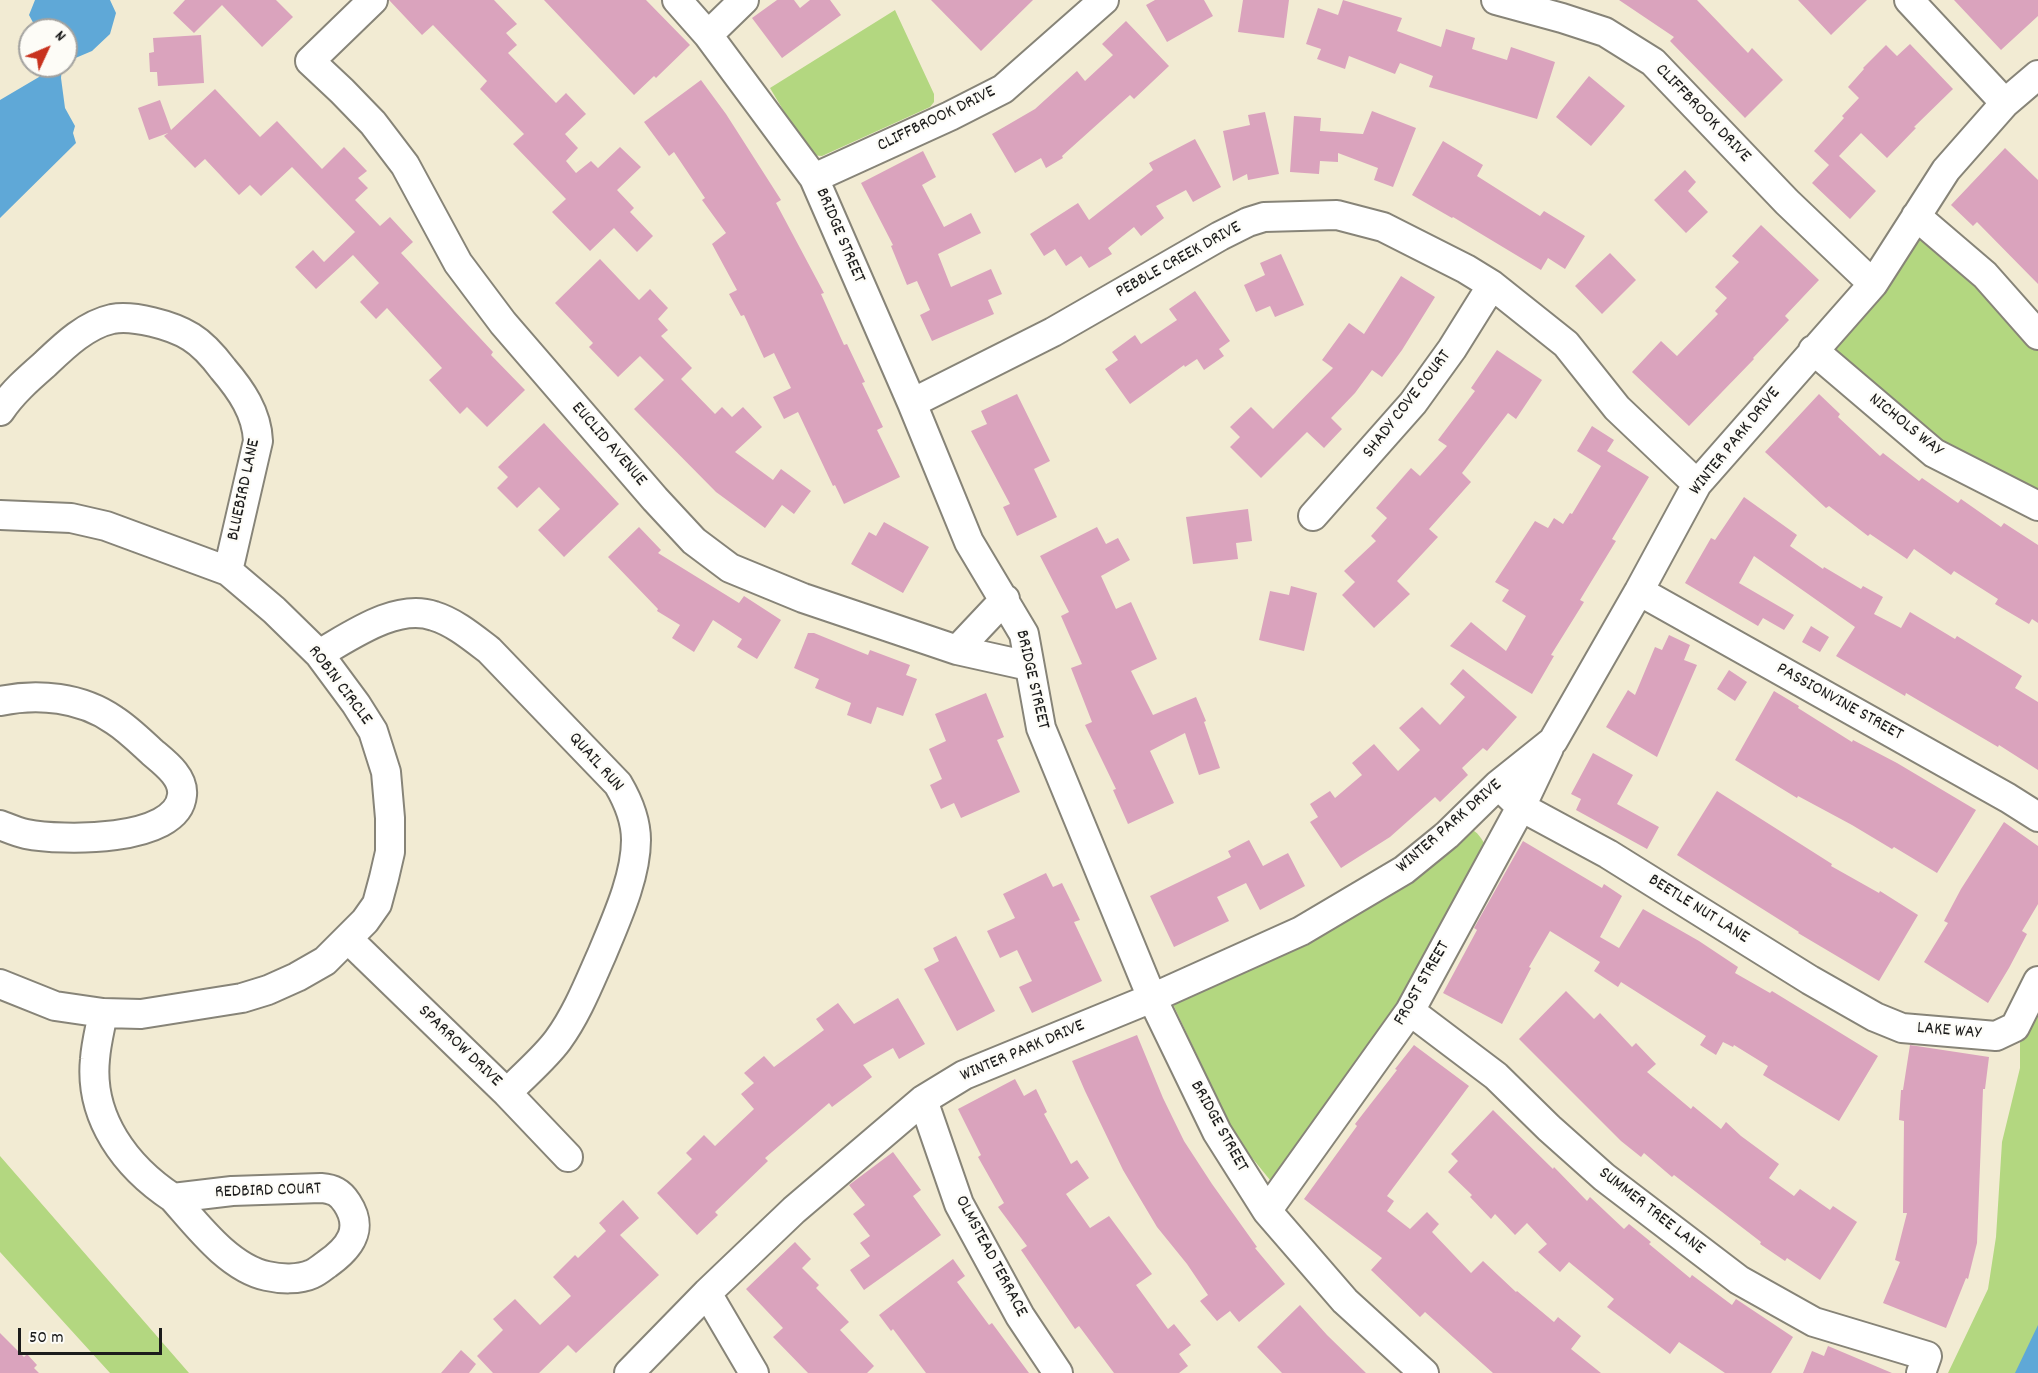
<!DOCTYPE html>
<html>
<head>
<meta charset="utf-8">
<style>
  body { margin:0 }
  #map { position:relative; width:2038px; height:1373px; overflow:hidden; background:#f2ebd3; font-family:Dekko,sans-serif }
  canvas { display:block }
  .north { position:absolute; left:18px; top:18px; width:60px; height:60px; box-sizing:border-box; background:#fdfcf7; border:2px solid #a3a29f; border-radius:50%; rotate:46deg; font-size:16px; font-weight:700; line-height:24px; text-align:center; color:#1c1c1c }
  .north::after { content:''; display:block; margin:auto; width:21px; height:27px; background:#c8321e; clip-path:polygon(50% 0,100% 100%,50% 72%,0 100%) }
  .scale { position:absolute; left:18px; top:1328px; width:144px; height:27px; box-sizing:border-box; border:3px solid #1c1c1c; border-top:0; padding-left:8px; font-size:18px; line-height:21px; white-space:nowrap; color:#1c1c1c; -webkit-text-stroke:4px #fdfcf7; paint-order:stroke }
</style>
</head>
<body>
<div id="map">
<canvas width="2038" height="1373"></canvas>
<div class="north">N</div>
<div class="scale">50 m</div>
</div>
<script>
const g = document.querySelector('canvas').getContext('2d');
g.lineJoin = 'round';
function fillPath(path, color) { g.fillStyle = color; g.fill(path, 'evenodd'); }
function trace(path, color, width, dash) { g.strokeStyle = color; g.lineWidth = width; g.lineCap = dash ? 'butt' : 'round'; g.setLineDash(dash || []); g.stroke(path); }
function label(font, color, halo, rows, align = 'center') {
  g.font = font + ' Dekko,sans-serif'; g.lineWidth = 4.5; g.setLineDash([]); g.textBaseline = 'middle'; g.strokeStyle = halo; g.fillStyle = color; for (const [text, x, y, turn = 0] of rows) {
    g.save(); g.translate(x, y); g.rotate((+turn || 0) * Math.PI / 180); g.textAlign = isNaN(turn) ? turn : align; if (halo) g.strokeText(text, 0, 0); g.fillText(text, 0, 0); g.restore();
  }
}
const green = new Path2D(`
  M895 10 934 94V102L930 107 822 156 810 155 770 88Z
  M1919 230 2038 347V498L1916 430 1831 355 1862 318 1904 245Z
  M1468 829C1478 830 1482 840 1487 848L1417 978 1281 1177 1270 1180 1236 1138 1171 1000Z
  M2038 1004V1373H1948L1988 1289 1996 1237 2002 1142 2020 1068V1036Z
  M0 1156 189 1373H110L0 1252Z`);
const water = new Path2D(`
  M35 0H110L116 13 110 34 92 51 66 62V30H37L29 15Z
  M46 66H62L61 78 65 108 75 126 73 133 76 143 0 218V100L39 77Z
  M2038 1325V1373H2015Z`);
const building = new Path2D(`
  M185 0H276L293 17 262 47 222 5 194 33 173 13Z
  M389 0H494L517 24 506 33 517 45 508 53 556 103 566 93 586 114 565 134 578 148 566 161 576 173 591 161 598 168 620 147 641 167 617 190 634 208 630 212 653 236 637 252 614 228 590 251 552 212 566 199 513 144 524 134 480 89 487 81 433 25 422 35Z
  M544 0H646L690 45 656 78 654 76 634 95Z
  M777 0H794L800 8 810 0H830L841 15 782 58 752 18Z
  M931 0H1033L981 51Z
  M1155 0H1204L1213 16 1167 42 1146 5Z
  M1243 0H1289L1284 38 1238 32Z
  M1343 0 1402 18 1397 31 1441 47 1446 29 1475 38 1472 49 1507 60 1511 47 1555 62 1537 119 1429 87 1433 76 1400 63 1395 74 1349 56 1345 69 1317 59 1321 49 1306 44 1318 8 1338 15Z
  M1619 0H1697L1748 53 1752 48 1783 80 1745 118 1670 41 1674 37Z
  M1798 0H1867L1831 35Z
  M1954 0H2038V16L2001 50Z
  M1126 21 1169 66 1134 99 1130 95 1062 156 1063 158 1046 168 1041 158 1015 173 992 134 1035 109 1077 71 1085 81 1113 55 1102 44Z
  M201 35 204 83 158 86 157 72H150L149 53 154 52 153 38Z
  M1910 44 1953 89 1914 127 1916 128 1887 158 1861 133 1839 156 1876 191 1850 219 1812 183 1829 165 1814 151 1844 118 1842 116 1859 98 1848 87 1864 69 1863 68 1886 45 1897 56Z
  M1589 76 1625 106 1591 146 1556 117Z
  M701 80 726 114 781 200 776 203 824 293 821 294 844 345 847 344 865 382 862 383 883 427 877 430 900 477 844 504 835 485 833 486 798 412 784 419 773 397 791 388 774 353 764 358 744 315 741 316 729 294 737 290 712 244 726 233 702 200 705 198 674 152 669 156 644 122Z
  M215 89 260 137 277 121 322 169 344 147 367 171 358 178 368 188 355 200 380 226 390 217 413 242 401 253 493 352 491 355 525 390 487 427 467 407 460 414 429 380 442 368 387 308 376 319 360 302 379 283 353 255 316 289 295 267 313 250 324 262 355 232 292 167 261 196 250 185 239 195 205 159 195 168 164 136 168 133 149 140 138 108 160 100 171 130Z
  M1372 111 1416 128 1393 187 1374 180 1378 168 1338 153V162L1320 161 1319 174 1290 172 1294 116 1321 118 1320 131 1363 134Z
  M1265 112 1279 174 1248 180 1247 174 1233 181 1223 131 1250 125 1248 115Z
  M1195 139 1221 187 1193 202 1186 190 1156 206 1164 218 1141 236 1134 227 1108 248 1112 254 1089 268 1081 256 1066 266 1055 249 1044 256 1030 234 1078 203 1089 220 1153 170 1149 163Z
  M1443 141 1483 165 1477 176 1540 216 1544 211 1585 236 1565 269 1548 258 1541 270 1453 217 1452 218 1412 195Z
  M2005 148 2038 180V284L1977 222 1973 226 1951 205Z
  M923 151 936 177 922 185 944 227 971 213 981 233 938 254 951 287 991 269 1002 294 988 300 994 314 932 341 920 315 930 310 917 281 907 285 891 246 893 245 861 183Z
  M1685 170 1696 182 1688 191 1708 212 1686 233 1654 200Z
  M1761 225 1819 280 1785 316 1789 320 1753 358 1754 359 1689 426 1632 372 1661 341 1677 356 1718 314 1715 311 1727 298 1715 287 1739 262 1732 256Z
  M1610 253 1636 280 1602 314 1575 286Z
  M1281 254 1304 305 1275 317 1270 306 1256 312 1244 285 1265 275 1260 263Z
  M600 259 639 300 650 289 668 308 658 319 668 330 661 336 692 368 681 379 715 414 722 407 732 417 743 407 762 427 735 452 773 480 781 469 811 491 794 514 782 505 765 528 716 492 634 409 664 380 640 356 618 377 589 347 593 343 555 303Z
  M1401 276 1435 297 1402 350 1382 377 1372 370 1355 393 1331 418 1342 429 1324 448 1307 432 1261 478 1230 447 1240 437 1230 427 1251 407 1273 429 1333 368 1322 360 1349 323 1364 334Z
  M1195 291 1230 341 1219 349 1224 356 1204 370 1197 359 1185 367 1184 365 1130 404 1105 369 1118 360 1112 352 1135 335 1141 344 1177 320 1169 309Z
  M1497 350 1542 380 1516 419 1508 413 1462 473 1471 482 1429 529 1438 537 1397 581 1410 594 1374 628 1342 595 1355 582 1344 571 1376 541 1371 536 1387 518 1376 508 1411 468 1420 476 1447 446 1438 440 1475 391 1471 388Z
  M1017 394 1050 461 1034 469 1057 517 1017 536 1003 507 1010 504 971 431 987 424 981 411Z
  M1819 394 1840 414 1838 417 1880 456 1883 453 1919 481 1922 478 1958 503 1961 499 2001 527 2004 523 2038 545V623L2032 619 2029 624 1995 604 1998 599 1954 571 1951 575 1914 549 1907 559 1870 534 1868 536 1829 506 1826 508 1765 452Z
  M544 423 619 504 564 557 538 530 560 509 539 487 517 508 497 488 508 477 498 467Z
  M1592 426 1614 440 1607 451 1649 477 1612 539 1616 541 1580 600 1584 602 1551 655 1554 656 1532 694 1450 646 1471 622 1506 651 1526 616 1502 601 1509 590 1495 582 1535 521 1548 528 1554 518 1563 524 1570 513 1572 514 1601 466 1577 451Z
  M1744 497 1797 535 1790 546 1823 569 1824 567 1861 589 1863 586 1883 597 1874 614 1901 628 1910 612 1955 639 1957 636 2022 676 2015 688 2038 702V770L1999 745 1998 747 1906 693 1905 696 1836 656 1855 627 1754 556 1739 583 1794 615 1784 630 1763 618 1758 626 1685 583 1711 538 1715 540Z
  M1248 509 1252 541 1236 543 1238 559 1193 564 1186 517Z
  M884 522 929 547 903 593 851 564 869 532 876 536Z
  M639 527 661 550 658 553 739 603 744 596 781 620 757 659 737 647 742 639 713 620 694 652 672 638 680 625 657 611 658 609 608 557Z
  M1097 527 1106 544 1118 538 1130 560 1101 576 1116 609 1131 602 1157 659 1131 671 1153 715 1196 697 1206 721 1204 722 1220 768 1199 775 1185 733 1150 751 1174 803 1128 824 1113 790 1116 789 1085 725 1092 722 1071 668 1082 664 1061 616 1069 612 1040 556Z
  M1291 586 1317 593 1304 651 1259 640 1270 591 1289 595Z
  M1811 626 1829 637 1820 652 1802 642Z
  M808 633H814L868 655 870 650 910 665 906 675 917 679 903 716 877 707 871 724 847 715 851 703 815 688 819 679 794 668Z
  M1669 635 1690 645 1684 660 1697 665 1657 757 1606 727 1628 690 1635 695 1655 647 1662 650Z
  M1463 669 1517 717 1487 751 1483 748 1462 768 1468 775 1440 802 1435 797 1390 837 1341 868 1310 822 1318 817 1310 804 1330 791 1335 798 1362 775 1352 763 1374 744 1398 771 1420 750 1399 728 1422 707 1440 725 1465 697 1450 684Z
  M1729 670 1747 682 1735 701 1717 689Z
  M1774 691 1799 706 1798 708 1852 742 1853 740 1897 763 1976 810 1937 873 1894 847 1892 849 1852 825 1798 796 1797 798 1735 760Z
  M986 693 1004 737 997 740 1020 792 961 818 954 803 941 809 930 785 942 779 929 749 946 741 935 714Z
  M1593 753 1633 775 1617 804 1659 827 1647 849 1576 810 1581 799 1571 794Z
  M1717 791 1832 864 1831 866 1879 893 1880 891 1918 915 1879 981 1798 933 1799 932 1677 855Z
  M2004 822 2038 846V904L2022 931 2027 934 2009 968 1988 1003 1924 962 1948 923 1944 921 1961 889Z
  M1249 840 1263 866 1288 853 1305 886 1260 910 1246 883 1217 897 1229 921 1174 947 1150 896 1231 857 1228 851Z
  M1523 841 1602 888 1604 884 1622 896 1600 937 1619 948 1643 909 1699 941 1738 967 1735 973 1770 993 1772 991 1878 1056 1839 1121 1763 1075 1768 1066 1734 1045 1733 1047 1723 1042 1716 1055 1700 1045 1706 1036 1621 982 1618 987 1594 971 1600 962 1550 931 1529 967 1531 968 1502 1024 1443 993 1477 930 1474 928Z
  M1046 873 1053 887 1062 883 1080 920 1074 922 1102 981 1032 1013 1019 987 1032 981 1017 950 1000 958 987 931 1015 918 1003 894Z
  M956 936 995 1011 957 1031 924 969 939 961 933 948Z
  M1566 991 1594 1019 1600 1013 1632 1047 1636 1043 1656 1064 1647 1072 1691 1109 1693 1106 1721 1129 1726 1122 1741 1136 1779 1164 1769 1178 1794 1196 1800 1189 1830 1210 1833 1206 1857 1222 1820 1280 1787 1258 1785 1261 1760 1244 1761 1242 1674 1175 1672 1177 1644 1153 1641 1157 1621 1141 1519 1039Z
  M898 998 925 1044 899 1059 893 1048 863 1065 872 1077 832 1107 829 1103 765 1158 768 1161 715 1212 718 1215 697 1235 657 1193 692 1159 686 1153 704 1135 715 1146 754 1109 741 1094 754 1083 744 1073 764 1056 774 1067 824 1030 816 1019 838 1003 854 1024Z
  M1137 1035 1163 1098 1184 1141 1212 1184 1257 1247 1255 1248 1285 1284 1239 1322 1230 1311 1217 1321 1200 1301 1208 1295 1187 1264 1157 1227 1123 1170 1085 1091 1072 1061Z
  M1414 1045 1469 1086 1387 1196 1394 1201 1387 1211 1410 1229 1427 1212 1439 1224 1432 1232 1471 1273 1483 1261 1516 1292 1517 1291 1554 1322 1558 1317 1581 1336 1571 1349 1601 1373H1493L1425 1312 1420 1317 1371 1270 1382 1258 1304 1199 1357 1126 1355 1124 1397 1070 1395 1069Z
  M1910 1045 1989 1057 1985 1089H1983L1977 1243 1968 1279 1966 1278 1946 1328 1883 1303 1900 1262 1895 1260 1907 1213H1903L1904 1121 1899 1120 1901 1090H1903Z
  M1015 1079 1024 1096 1036 1089 1047 1112 1044 1114 1071 1164 1077 1160 1089 1178 1066 1194 1090 1228 1109 1216 1152 1274 1136 1285 1168 1329 1174 1324 1191 1345 1179 1354 1188 1366 1179 1373H1114L1079 1326 1075 1329 1021 1250 1027 1246 998 1207 1004 1203 978 1157 981 1155 958 1109Z
  M1493 1110 1553 1169 1554 1167 1587 1201 1590 1197 1624 1229 1629 1224 1651 1242 1649 1244 1690 1278 1692 1275 1732 1305 1736 1299 1793 1337 1771 1373H1725L1679 1342 1670 1354 1607 1307 1614 1299 1569 1262 1560 1272 1538 1252 1547 1244 1527 1223 1515 1235 1495 1214 1491 1219 1470 1197 1472 1195 1448 1172 1458 1161 1451 1154Z
  M893 1152 921 1190 913 1196 941 1235 864 1290 850 1270 870 1256 860 1243 870 1236 853 1214 865 1205 849 1185Z
  M623 1200 639 1218 620 1235 659 1275 576 1353 568 1345 539 1373H493L477 1356 503 1330 493 1319 515 1299 540 1325 571 1296 553 1277 575 1255 578 1258 606 1231 599 1223Z
  M795 1242 811 1259 802 1268 819 1285 816 1288 849 1322 840 1330 874 1366 867 1373H808L773 1337 783 1328 746 1289Z
  M953 1259 965 1276 957 1282 989 1325 992 1323 1029 1373H926L893 1329 891 1331 879 1315Z
  M1300 1305 1327 1335 1366 1373H1282L1257 1347Z
  M0 1333 24 1357 27 1354 37 1365 34 1368 39 1373H0Z
  M1828 1346 1892 1373H1803L1812 1351 1824 1356Z
  M461 1350 476 1364 469 1373H441Z`);
const minor = new Path2D(`
  M373 0 310 61 342 91 373 123 405 165 458 263 503 323 655 499 694 541 730 568 803 598 957 650 1029 666
  M677 0 708 35 814 178 912 403 969 542 1024 634 1041 728 1152 998 1217 1132 1267 1211 1345 1301 1424 1373
  M1496 0 1562 18 1605 32 1653 62 1787 202 1873 284
  M1909 0 2005 103
  M708 35 744 0
  M814 178 950 116 1003 89 1104 0
  M1916 216 1985 275 2038 335
  M1813 350 1934 453 2038 506
  M912 403 1053 332 1220 236 1248 222 1264 217 1337 215 1383 227 1466 269 1492 285 1566 344 1617 408 1697 484
  M0 411C12 393 28 379 44 365 63 347 85 325 112 319 133 315 172 325 191 337 204 345 214 357 223 369 241 390 257 413 258 441L228 571
  M0 515 71 518 106 526 228 571 274 610 319 654 356 704 373 731 386 772 390 818V852L384 878 377 904 365 921 325 961 297 977 268 990 242 998 141 1014 103 1013 55 1006 0 984
  M1313 516 1413 403 1452 349 1492 285
  M1639 591 2008 798 2038 817
  M957 650 1005 599
  M319 654C351 636 396 603 434 616 454 622 472 637 489 650L618 784C628 801 636 819 636 840 636 877 616 920 602 954 589 983 577 1014 558 1040 544 1059 523 1076 507 1093
  M0 701C38 693 81 697 114 720 128 729 140 741 152 752 165 763 184 777 182 795 178 843 60 841 26 834 17 832 8 828 0 825
  M1498 785 1521 807 1608 854 1810 980 1875 1017 1902 1028 1996 1036 2015 1027 2038 981
  M348 939 507 1093 568 1157
  M1410 1011 1496 1076 1549 1128 1604 1177 1739 1280 1814 1322 1927 1356 1921 1373
  M103 1013C100 1029 96 1044 95 1059 89 1118 126 1167 173 1198
  M923 1100 959 1204 1020 1316 1058 1373
  M321 1188C333 1189 340 1192 347 1203 364 1229 350 1248 327 1264 323 1267 317 1272 312 1274 299 1280 280 1279 267 1276 229 1268 197 1225 173 1198L232 1191Z
  M1267 1211 1410 1011 1521 807 1549 748
  M707 1293 754 1373
  M629 1373 707 1293 794 1210 923 1100 964 1075 1152 998 1301 931 1404 870 1447 835 1498 785 1553 741 1639 591 1697 484 1873 284 1946 170 2005 103 2038 75`);
const streetNames = [
  ["CLIFFBROOK DRIVE",1702,114,46],
  ["CLIFFBROOK DRIVE",937,120,-26],
  ["BRIDGE STREET",839,236,67],
  ["PEBBLE CREEK DRIVE",1179,261,-29],
  ["SHADY COVE COURT",1408,405,-52],
  ["NICHOLS WAY",1905,426,39],
  ["WINTER PARK DRIVE",1736,442,-51],
  ["EUCLID AVENUE",608,445,49],
  ["BLUEBIRD LANE",245,490,-78],
  ["BRIDGE STREET",1031,680,77],
  ["ROBIN CIRCLE",339,686,53],
  ["PASSIONVINE STREET",1839,703,29],
  ["QUAIL RUN",595,763,48],
  ["WINTER PARK DRIVE",1450,827,-41],
  ["BEETLE NUT LANE",1698,910,32],
  ["FROST STREET",1423,984,-60],
  ["LAKE WAY",1949,1032,5],
  ["SPARROW DRIVE",459,1047,44],
  ["WINTER PARK DRIVE",1023,1052,-23],
  ["BRIDGE STREET",1218,1127,61],
  ["REDBIRD COURT",268,1192,-2],
  ["SUMMER TREE LANE",1651,1212,38],
  ["OLMSTEAD TERRACE",990,1257,62]
];
fillPath(green, '#b3d780');
fillPath(water, '#5fa8d7');
fillPath(building, '#daa3bd');
trace(minor, '#878478', 32);
trace(minor, '#fff', 28);
label('18px', '#1c1c1c', '#fdfcf7', streetNames);
</script>
</body>
</html>
